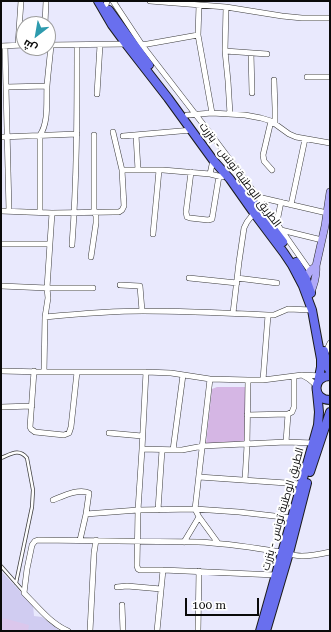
<!DOCTYPE html>
<html>
<head>
<meta charset="utf-8">
<style>
  body { margin:0 }
  #map { position:relative; width:331px; height:632px; overflow:hidden; background:#e9e9fd; font-family:"Roboto Serif",Cairo,serif }
  canvas { display:block }
  .frame { position:absolute; inset:0; border:2px solid #0a0a0a; pointer-events:none }
  .north { position:absolute; left:16px; top:16px; width:40px; height:40px; box-sizing:border-box; background:#fff; border:1px solid #9d9d9d; border-radius:50%; rotate:211deg; font-size:11px; font-weight:700; line-height:16px; text-align:center; color:#0a0a0a }
  .north::after { content:''; display:block; margin:auto; width:14px; height:18px; background:#2e9bae; clip-path:polygon(50% 0,100% 100%,50% 72%,0 100%) }
  .scale { position:absolute; left:185px; top:598px; width:74px; height:18px; box-sizing:border-box; border:2px solid #0a0a0a; border-top:0; padding-left:5px; font-size:12px; line-height:14px; white-space:nowrap; color:#0a0a0a; -webkit-text-stroke:3px #fff; paint-order:stroke }
</style>
</head>
<body>
<div id="map">
<canvas width="331" height="632"></canvas>
<div class="frame"></div>
<div class="north">ش</div>
<div class="scale">100 m</div>
</div>
<script>
const g = document.querySelector('canvas').getContext('2d');
g.lineJoin = 'round';
function fillPath(path, color) { g.fillStyle = color; g.fill(path, 'evenodd'); }
function trace(path, color, width, dash) { g.strokeStyle = color; g.lineWidth = width; g.lineCap = dash ? 'butt' : 'round'; g.setLineDash(dash || []); g.stroke(path); }
function label(font, color, halo, rows, align = 'center') {
  g.font = font + ' "Roboto Serif",Cairo,serif'; g.lineWidth = 4; g.setLineDash([]); g.textBaseline = 'middle'; g.strokeStyle = halo; g.fillStyle = color; for (const [text, x, y, turn = 0] of rows) {
    g.save(); g.translate(x, y); g.rotate((+turn || 0) * Math.PI / 180); g.textAlign = isNaN(turn) ? turn : align; if (halo) g.strokeText(text, 0, 0); g.fillText(text, 0, 0); g.restore();
  }
}
const farmland = new Path2D(`
  M1 571 33 605 34 616 42 617 60 631H1Z`);
const green = new Path2D(`
  M217 387H247L245 443 208 445 206 443 212 389Z`);
const pitch = new Path2D(`
  M3 618 29 625 28 631H1V624Z`);
const lane = new Path2D(`
  M1 458C11 454 19 448 27 458L33 490 32 507 16 583
  M1 566 24 592`);
const street = new Path2D(`
  M113 1 142 45 213 137 263 204 310 271
  M150 1 226 7 282 16 302 18H330
  M106 5 107 1
  M199 5 198 35 212 113
  M226 7 225 51 228 81 230 114
  M45 24 46 1
  M18 45 21 1
  M48 45 128 44
  M142 45 198 35
  M1 46 24 45
  M5 46 9 211
  M225 51 267 54
  M251 53 252 93
  M307 77H330
  M274 80 275 108V124
  M6 87 47 86
  M97 94 100 45
  M187 115 212 113 245 115 261 118 271 121 289 134 296 137 330 143
  M271 121 263 155 264 161 272 170
  M136 135 138 170
  M123 136 192 130
  M1 137 77 134
  M213 160 210 174 222 177
  M122 170H163L210 174
  M191 172 186 212 187 217 190 218 208 220 212 219 219 176
  M258 197 327 213
  M291 205 305 139
  M1 211 52 213 114 212H119L122 210 124 206 122 170 113 132
  M40 212V135C49 122 46 101 47 86 48 72 50 58 51 45
  M277 222 281 202
  M281 230 322 240
  M153 234 157 192 159 170
  M1 244H49
  M72 245C77 178 77 111 77 45
  M91 257 96 223V216L94 212V135
  M189 278 237 283
  M237 278 277 283
  M120 285 140 286 142 311
  M1 286 47 288H93
  M233 313 239 262 244 228 247 222 254 213
  M45 317C77 314 110 311 143 311 184 311 226 313 268 315H274L288 309 312 310
  M325 354 330 343
  M1 371 44 372H146L171 373 210 379 248 380H263L302 375
  M34 371 30 427 31 429 35 432 64 435 69 433 71 427 77 372
  M44 372 45 317 48 298 47 288 52 213
  M146 372 142 449 138 510 137 566 138 569 140 570H163L275 575
  M210 379 195 509 199 517 218 543
  M263 380 268 315
  M316 385 309 379 302 375 322 376
  M1 407 32 406
  M247 415 288 414
  M109 433 142 436
  M286 442 288 414 292 412 294 407V376
  M142 449 182 450 203 446 286 442 313 443
  M173 450 183 375
  M199 477 301 484
  M245 480 247 445 248 380
  M53 500C63 496 79 488 89 493L86 514 80 540
  M158 510 162 450
  M86 514 138 510 195 509 239 512 292 518
  M184 542 199 517
  M117 587 127 586 161 589
  M122 605 123 631
  M68 631C50 623 38 607 24 593L27 569 32 545 35 541 38 540 198 542C224 543 249 547 275 551 284 552 293 556 302 556 312 556 321 554 330 552
  M90 631 94 553 96 540
  M157 631 163 570
  M198 631 199 571`);
const secondary = new Path2D(`
  M304 283 310 271 316 266
  M310 294C314 285 317 276 316 266L325 226 330 192`);
const primary = new Path2D(`
  M98 1 112 25 126 44 168 98 213 160 230 179 254 213 284 253 292 265 303 286 312 310 321 359V367L318 382
  M109 10 149 65
  M242 188 283 242
  M296 262 306 279 311 293
  M324 351 327 366 330 371
  M330 376C312 376 312 400 330 400
  M310 472 330 412
  M260 631 318 425 319 412 317 392
  M266 631 289 553 307 483`);
const streetNames = [
  ["الطريق الوطنية تونس - بنزرت",240,175,53],
  ["الطريق الوطنية تونس - بنزرت",283,509,-74]
];
fillPath(farmland, '#d0ccf1');
fillPath(green, '#d5b6e4');
fillPath(pitch, '#dbc7ec');
trace(lane, '#3d3d3d', 4);
trace(street, '#3d3d3d', 6);
trace(secondary, '#2c2c2c', 8);
trace(primary, '#1b1b1b', 10);
trace(lane, '#fff', 2.5);
trace(street, '#fff', 5);
trace(secondary, '#b0a9f8', 7);
trace(primary, '#696fee', 8);
label('11px', '#0a0a0a', '#fff', streetNames);
</script>
</body>
</html>
